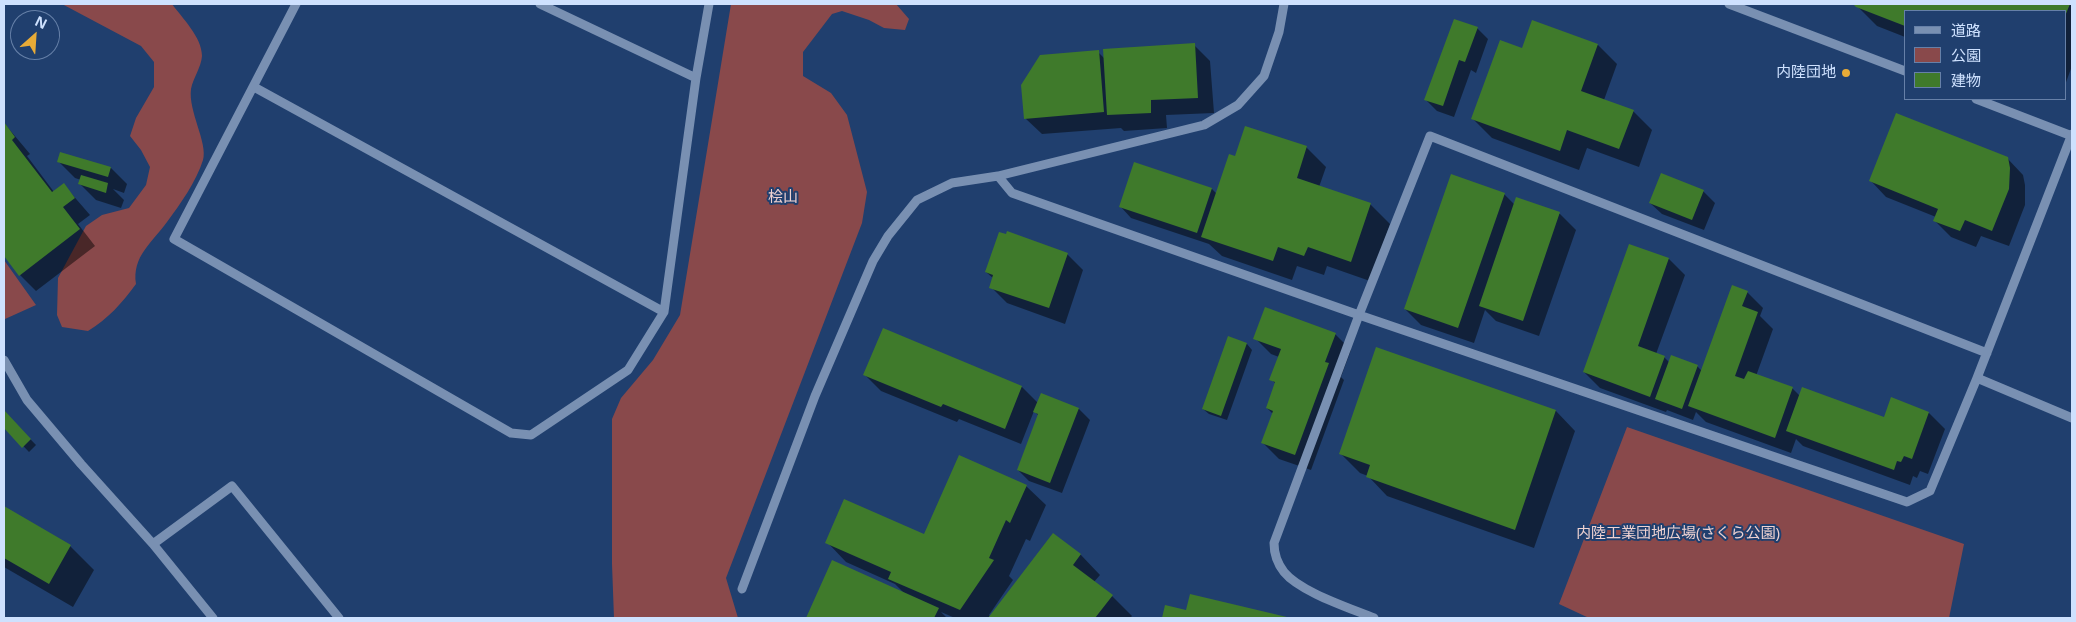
<!DOCTYPE html>
<html>
<head>
<meta charset="utf-8">
<style>
  body { margin:0 }
  #map { position:relative; width:2076px; height:622px; overflow:hidden; background:#203f6e; font-family:"Open Sans","Noto Sans JP",sans-serif }
  canvas { display:block }
  .frame { position:absolute; inset:0; border:5px solid #cee1fe; pointer-events:none }
  .legend { position:absolute; left:1904px; top:10px; width:162px; height:90px; box-sizing:border-box; background:#203f6e; border:1px solid #6680a8; margin:0; padding:6px 9px; list-style:none; font-size:15px; color:#cee1fe }
  .legend li { display:flex; align-items:center; gap:10px; height:25px }
  .legend b { width:25px; border:1px solid #6680a8 }
  .north { position:absolute; left:10px; top:10px; width:50px; height:50px; box-sizing:border-box; background:#203f6e; border:1px solid #6680a8; border-radius:50%; rotate:26deg; font-size:14px; font-weight:700; line-height:20px; text-align:center; color:#cee1fe }
  .north::after { content:''; display:block; margin:auto; width:18px; height:22px; background:#e8ab37; clip-path:polygon(50% 0,100% 100%,50% 72%,0 100%) }
</style>
</head>
<body>
<div id="map">
<canvas width="2076" height="622"></canvas>
<div class="frame"></div>
<ul class="legend">
<li><b style="height:6px;background:#7990b2"></b>道路</li>
<li><b style="height:14px;background:#89494b"></b>公園</li>
<li><b style="height:14px;background:#3f7a2b"></b>建物</li>
</ul>
<div class="north">N</div>
</div>
<script>
const g = document.querySelector('canvas').getContext('2d');
g.lineJoin = 'round';
function fillPath(path, color) { g.fillStyle = color; g.fill(path, 'evenodd'); }
function trace(path, color, width, dash) { g.strokeStyle = color; g.lineWidth = width; g.lineCap = dash ? 'butt' : 'round'; g.setLineDash(dash || []); g.stroke(path); }
function label(font, color, halo, rows, align = 'center') {
  g.font = font + ' "Open Sans","Noto Sans JP",sans-serif'; g.lineWidth = 4; g.setLineDash([]); g.textBaseline = 'middle'; g.strokeStyle = halo; g.fillStyle = color; for (const [text, x, y, turn = 0] of rows) {
    g.save(); g.translate(x, y); g.rotate((+turn || 0) * Math.PI / 180); g.textAlign = isNaN(turn) ? turn : align; if (halo) g.strokeText(text, 0, 0); g.fillText(text, 0, 0); g.restore();
  }
}
const green = new Path2D(`
  M62 4H172C182 18 202 37 202 56 201 68 193 78 191 89 188 111 208 143 203 160 196 182 181 203 167 222 152 243 132 256 136 284 122 303 108 319 88 331L62 327 57 315 58 278 86 226 102 215 129 208 146 185 150 167 141 150 130 136 136 118 154 87V62L141 46Z
  M731 4H896L909 19 905 30 884 28 869 20 842 11 832 14 803 52V76L831 93 847 115 867 192 862 223 726 578 738 618H614L612 564V419L621 398 653 360 680 315Z
  M4 260 36 305 5 319 4 316Z
  M1627 427 1964 544 1949 618H1589L1559 604Z`);
const shadow = new Path2D(`
  M1855 4H2072V66L2065 85V11H1905V37L1877 26Z
  M1477 28 1488 39 1476 73 1471 70 1454 117 1437 111 1426 100Z
  M1194 45 1210 61 1214 113 1166 115 1167 128 1124 131 1121 128 1042 134 1025 118 1098 52 1104 58Z
  M1598 45 1617 64 1604 100 1633 111 1652 130 1639 167 1587 148 1579 170 1492 138 1472 118 1523 50Z
  M4 123 30 154 27 156 54 192 64 185 90 215 78 224 95 246 36 291 20 275 4 254Z
  M1306 147 1326 167 1319 187 1370 204 1390 224 1370 281 1327 266 1324 275 1297 266 1292 280 1222 256 1209 244 1131 218 1120 206 1212 189 1217 194 1236 157Z
  M2007 158 2023 175 2025 185V205L2009 246 1981 236 1976 247 1951 237 1935 221 1936 217 1886 197 1871 181Z
  M59 162 111 168 127 184 124 193 113 189 124 200 121 208 96 200 80 184 81 180 75 178Z
  M1703 191 1715 203 1704 230 1662 214 1650 203Z
  M1504 194 1515 205 1517 199 1560 214 1576 230 1539 336 1496 321 1485 310 1474 343 1421 325 1405 309Z
  M1630 246 1669 259 1685 275 1656 354 1664 357 1669 362 1697 366 1702 371 1747 292 1763 308 1760 316 1773 329 1756 376 1792 388 1800 396 1885 418 1929 413 1945 429 1928 474 1920 471 1917 478 1913 476 1910 485 1803 446 1796 439 1791 453 1706 422 1696 412 1693 420 1667 410 1666 412 1600 388 1584 372Z
  M1067 254 1083 270 1065 324 1007 303 991 287 994 279 986 272Z
  M1335 334 1351 350 1341 377 1344 380 1311 470 1279 459 1263 443 1273 414 1267 408 1276 384 1271 379 1279 357 1271 354 1255 338Z
  M1229 337 1247 344 1252 350 1227 420 1209 414 1203 409Z
  M1377 349 1556 411 1575 431 1534 548 1387 496 1368 476 1360 473 1341 454Z
  M865 375 1022 387 1038 403 1079 409 1090 420 1062 493 1029 481 1018 470 1039 416 1034 411 1021 444 959 419 957 422 881 391Z
  M4 412 36 445 29 452 4 426Z
  M1026 486 1046 505 1030 541 1026 539 1009 576 1013 580 989 615 991 617 1054 535 1081 555 1100 575 1094 582 1112 596 1132 616 1130 618H955L941 612 947 618H807L833 562 906 595 895 584 846 562 827 542 925 536Z
  M4 507 70 546 94 570 73 607 4 567Z
  M1191 595 1288 618H1163L1166 606 1187 611Z`);
const building = new Path2D(`
  M1853 4H2070L2065 16V11H1905V26L1856 7Z
  M1454 19 1478 27 1465 62 1459 60 1443 106 1424 100Z
  M1532 20 1598 44 1581 91 1634 110 1619 149 1567 130 1560 151 1471 119 1500 40 1522 48Z
  M1195 43 1198 98 1151 100V113L1107 115 1103 49Z
  M1099 50 1104 112 1024 119 1021 85 1040 55Z
  M1896 113 2008 157 2010 168 2009 189 1992 231 1965 220 1960 231 1933 221 1938 209 1869 181Z
  M4 122 15 137 12 140 52 192 64 183 75 198 63 207 80 229 19 276 4 256Z
  M1245 126 1307 146 1297 178 1371 203 1351 262 1308 247 1304 256 1278 247 1273 261 1201 237 1229 154 1235 156Z
  M60 152 111 167 108 177 57 162Z
  M1134 162 1212 188 1197 233 1119 207Z
  M1661 173 1704 190 1692 220 1649 203Z
  M1451 174 1505 193 1458 328 1404 309Z
  M81 175 108 183 106 193 78 184Z
  M1516 197 1560 212 1523 321 1479 306Z
  M1007 231 1068 253 1049 308 989 288 993 275 985 272 999 232 1006 234Z
  M1629 244 1669 258 1638 346 1665 356 1650 397 1583 372Z
  M1732 285 1748 291 1742 306 1758 312 1735 376 1744 379 1748 371 1793 387 1775 438 1688 406Z
  M1265 307 1336 333 1325 362 1329 363 1295 455 1261 443 1273 411 1266 408 1275 382 1269 380 1281 349 1253 339Z
  M883 328 1022 386 1005 429 943 404 941 407 863 375Z
  M1228 336 1247 343 1221 416 1202 409Z
  M1376 347 1556 410 1515 530 1366 477 1370 465 1339 454Z
  M1671 355 1698 365 1682 409 1655 399Z
  M1802 387 1884 417 1891 397 1929 412 1912 459 1904 456 1901 462 1897 461 1894 470 1786 431Z
  M1041 393 1079 408 1050 483 1017 470 1038 414 1033 412Z
  M4 410 31 439 22 448 4 428Z
  M959 455 1027 485 1010 523 1006 520 989 558 994 560 960 610 888 579 891 572 825 543 844 499 924 534Z
  M4 506 71 545 49 584 4 558Z
  M1053 533 1081 554 1073 565 1113 595 1095 618H988Z
  M832 560 939 608 934 618H806Z
  M1190 594 1291 618H1162L1165 605 1186 610Z`);
const minor = new Path2D(`
  M296 4 174 239 511 433 531 435 628 370 664 312
  M1729 4 1905 71
  M696 78 709 4
  M254 87 664 312 696 78 540 4
  M1976 99 2072 136
  M2072 134 1977 378 2072 418
  M998 176 1012 193 1359 315 1907 502 1930 491 1977 378
  M4 360 27 400 81 464 153 544
  M742 589 815 396 873 261 888 236 917 200 952 183 998 176 1204 125 1238 105 1264 76 1279 32 1284 4
  M213 618 153 544 232 486 339 618
  M1374 618C1350 608 1300 592 1284 572 1277 563 1274 554 1274 543L1359 315 1430 136 1987 353`);
const markers = [
  [1846,73,5,"#e8ab37"]
];
const poiNames = [
  ["内陸団地",1836,73]
];
const parkNames = [
  ["桧山",783,198],
  ["内陸工業団地広場(さくら公園)",1678,534]
];
fillPath(green, '#89494b');
fillPath(shadow, '#0007');
fillPath(building, '#3f7a2b');
trace(minor, '#7990b2', 9);
for (const [x, y, r, color] of markers) { const dot = new Path2D(); dot.arc(x, y, r, 0, 2 * Math.PI); g.fillStyle = color; g.fill(dot); trace(dot, '#203f6e', 2); }
label('15px', '#cee1fe', '#203f6e', poiNames, 'right');
label('15px', '#eed2d1', '#203f6e', parkNames);
</script>
</body>
</html>
